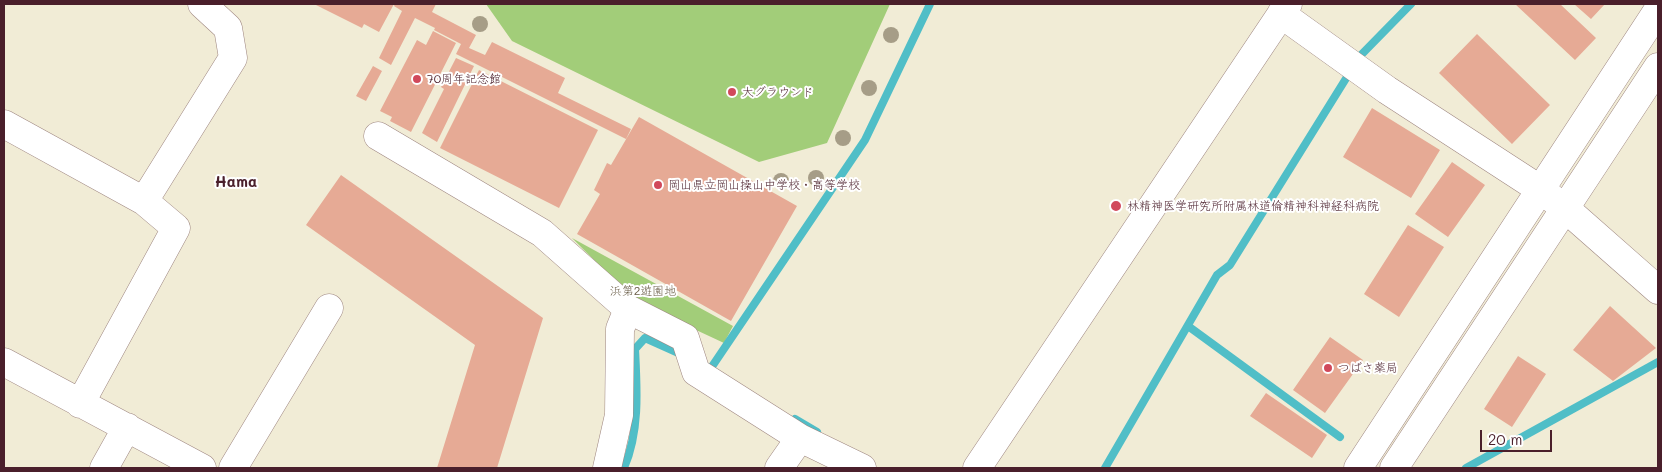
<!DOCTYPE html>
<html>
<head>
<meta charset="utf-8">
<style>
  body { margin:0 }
  #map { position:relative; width:1662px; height:472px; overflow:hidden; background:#f1ecd6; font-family:Mali,sans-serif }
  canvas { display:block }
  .frame { position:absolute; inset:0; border:5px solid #4a1f2b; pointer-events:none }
  .scale { position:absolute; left:1480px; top:430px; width:72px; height:22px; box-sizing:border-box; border:2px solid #4a1f2b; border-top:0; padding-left:6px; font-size:15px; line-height:18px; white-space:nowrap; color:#4a1f2b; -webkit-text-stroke:4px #fff; paint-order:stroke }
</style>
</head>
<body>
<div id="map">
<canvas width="1662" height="472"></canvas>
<div class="frame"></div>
<div class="scale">20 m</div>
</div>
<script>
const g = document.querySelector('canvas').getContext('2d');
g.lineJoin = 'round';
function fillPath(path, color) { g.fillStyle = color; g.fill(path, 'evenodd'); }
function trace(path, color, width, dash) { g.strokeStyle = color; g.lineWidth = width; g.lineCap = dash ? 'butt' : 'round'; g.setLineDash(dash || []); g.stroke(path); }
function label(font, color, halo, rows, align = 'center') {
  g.font = font + ' Mali,"Klee One",sans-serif'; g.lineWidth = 4; g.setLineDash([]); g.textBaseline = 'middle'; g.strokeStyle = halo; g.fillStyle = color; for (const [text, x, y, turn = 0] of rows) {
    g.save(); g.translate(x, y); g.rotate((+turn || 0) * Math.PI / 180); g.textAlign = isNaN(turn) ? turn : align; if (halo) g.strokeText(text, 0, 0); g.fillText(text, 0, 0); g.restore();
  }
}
const green = new Path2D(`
  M486 4H890L827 143 759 162 512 41Z
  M572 238 733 326 724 343 636 302Z`);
const stream = new Path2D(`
  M1188 326 1340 437
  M711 368 865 140 930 4
  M795 419 817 432
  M624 468C640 431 637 388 635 349L645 338 683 355
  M1105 468 1217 275 1230 265 1360 56 1411 4
  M1466 468 1658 362`);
const building = new Path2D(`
  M314 4H394L379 32 364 24 362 28Z
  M395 4H436L432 12 476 35 469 48 485 55 492 42 565 78 558 93 631 129 626 139 456 54 461 44 434 30 435 28 415 18 391 65 379 58 402 11 394 6Z
  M1515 4H1560L1596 38 1575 60Z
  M1574 4H1605L1591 19Z
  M433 31 456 43 411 132 390 121 392 117 380 111 417 40 426 45Z
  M1477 34 1550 105 1512 144 1439 73Z
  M456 58 474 66 437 142 422 133 444 89 441 87Z
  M373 66 382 71 366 101 356 96Z
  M479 70 598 130 559 208 440 148Z
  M1372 108 1440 150 1411 198 1343 157Z
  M639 117 797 206 731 321 577 234 600 194 594 190 607 163 611 165Z
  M1452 162 1485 185 1448 237 1415 214Z
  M341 175 543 318 497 468H437L475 345 306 225Z
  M1408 225 1444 247 1399 317 1364 294Z
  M1610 306 1656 348 1613 381 1573 350Z
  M1330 337 1363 360 1325 413 1293 390Z
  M1518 356 1546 374 1512 427 1484 409Z
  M1266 393 1327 435 1312 458 1250 416Z`);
const minor = new Path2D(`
  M1281 14 1387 90 1541 190 1566 209 1658 290
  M4 124 144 201 176 228 80 404
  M378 136 542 233 628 309 685 338 696 372 800 438 862 468
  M144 201 233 58 228 28 202 4
  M4 362 202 468
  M104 468 127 427
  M233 468 329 308
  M607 468 619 415 620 329 628 309
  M779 468 800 438
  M977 468 1288 4`);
const tertiary = new Path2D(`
  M1358 468 1658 10
  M1394 468 1658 67`);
const trees = [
  [480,24],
  [891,35],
  [869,88],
  [843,138],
  [816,178],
  [781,181]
];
const markers = [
  [417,79,5,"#d1495b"],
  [732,92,5,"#d1495b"],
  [658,185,5,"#d1495b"],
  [1116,206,6,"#d1495b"],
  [1328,368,5,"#d1495b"]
];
const poiNames = [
  ["70周年記念館",427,79],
  ["大グラウンド",742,92],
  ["岡山県立岡山操山中学校・高等学校",668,185],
  ["林精神医学研究所附属林道倫精神科神経科病院",1127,206],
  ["つばさ薬局",1338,368]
];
const parkNames = [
  ["浜第2遊園地",643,291]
];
const quarterNames = [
  ["Hama",236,182]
];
fillPath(green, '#a2cd79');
trace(stream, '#50bec7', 8);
fillPath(building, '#e6aa95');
trace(minor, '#9e8680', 29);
trace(tertiary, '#9e8680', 29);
trace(minor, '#fff', 28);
trace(tertiary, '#fff', 28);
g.fillStyle = '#a69d87';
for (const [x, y] of trees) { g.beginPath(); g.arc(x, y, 8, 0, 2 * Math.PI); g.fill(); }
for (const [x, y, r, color] of markers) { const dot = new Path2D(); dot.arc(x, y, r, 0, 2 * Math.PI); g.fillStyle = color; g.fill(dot); trace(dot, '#fff', 2); }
label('12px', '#4a1f2b', '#fff', poiNames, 'left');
label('12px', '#695c46', '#fff', parkNames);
label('bold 15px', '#4a1f2b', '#fff', quarterNames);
</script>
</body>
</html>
